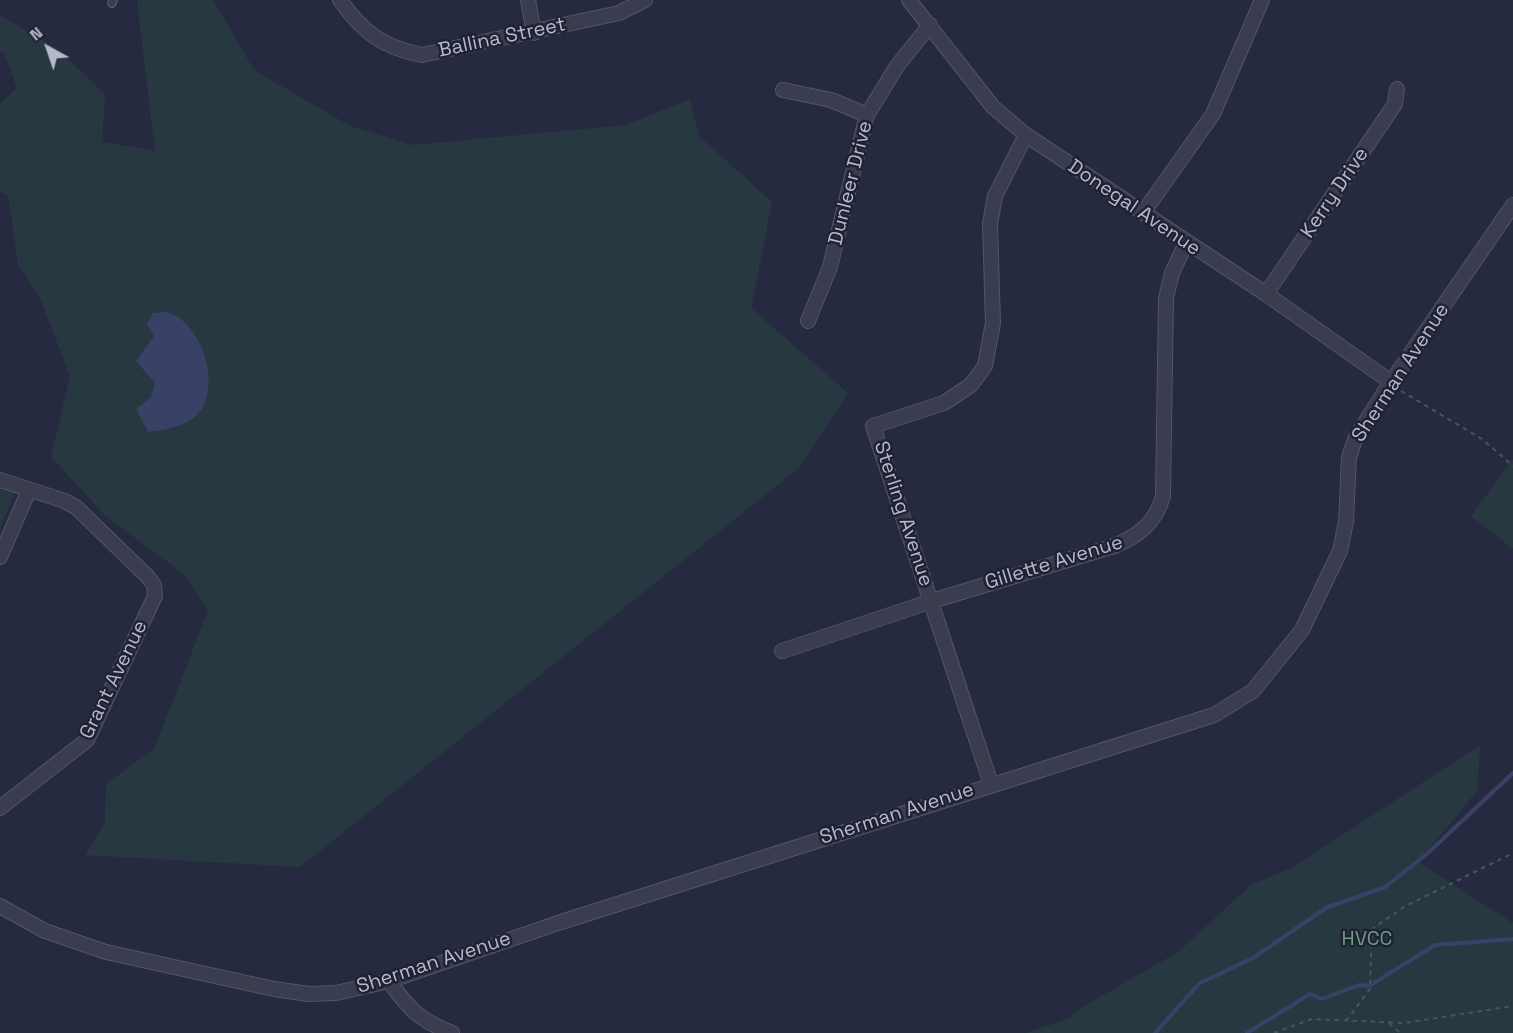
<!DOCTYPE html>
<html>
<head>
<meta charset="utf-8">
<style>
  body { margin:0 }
  #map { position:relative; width:1513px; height:1033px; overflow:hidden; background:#262a40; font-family:"Space Grotesk",sans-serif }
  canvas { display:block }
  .north { position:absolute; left:18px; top:18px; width:60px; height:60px; -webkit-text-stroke:4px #1f2235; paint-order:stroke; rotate:320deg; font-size:16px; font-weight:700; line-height:24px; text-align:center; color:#b7b9ca }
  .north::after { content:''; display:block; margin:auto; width:21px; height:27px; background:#b7b9ca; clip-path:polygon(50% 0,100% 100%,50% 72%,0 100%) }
</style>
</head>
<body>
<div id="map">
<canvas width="1513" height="1033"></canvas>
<div class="north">N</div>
</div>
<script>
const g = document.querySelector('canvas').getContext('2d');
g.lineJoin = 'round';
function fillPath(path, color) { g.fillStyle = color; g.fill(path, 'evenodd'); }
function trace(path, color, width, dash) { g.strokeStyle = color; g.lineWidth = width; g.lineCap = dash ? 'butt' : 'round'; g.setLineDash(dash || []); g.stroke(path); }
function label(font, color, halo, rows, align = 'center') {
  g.font = font + ' "Space Grotesk",sans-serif'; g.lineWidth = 5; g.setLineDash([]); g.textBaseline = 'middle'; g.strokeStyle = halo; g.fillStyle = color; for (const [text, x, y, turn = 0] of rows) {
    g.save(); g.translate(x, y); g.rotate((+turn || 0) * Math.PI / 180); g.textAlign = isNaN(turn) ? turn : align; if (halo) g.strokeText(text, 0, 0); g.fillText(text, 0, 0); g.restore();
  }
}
const green = new Path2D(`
  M137 0H213L254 70 350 126 413 145 626 125 690 99 699 136 772 202 751 308 848 393 799 468 300 867 85 855 105 823 106 784 154 749 208 611 185 575 106 516 51 457 70 376 40 298 18 264 8 195 0 191V104L17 88 4 52 0 51V15L56 48 105 94 102 142 155 151Z
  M1513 459V549L1471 516Z
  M0 489 14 494 0 527Z
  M1480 745 1477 791 1418 862 1513 923V1033H1026L1071 1018 1074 1012 1178 952 1252 884 1292 868Z`);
const water = new Path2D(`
  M167 312C199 321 218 375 204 405 195 425 166 430 148 432L136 409 151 397 155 383 136 361 154 336 147 325 153 313Z`);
const stream = new Path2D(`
  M1155 1033 1200 983 1253 958 1326 908 1385 887 1427 854 1513 773
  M1247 1033 1310 994 1322 999 1359 985 1369 986 1435 945 1513 939`);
const path = new Path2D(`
  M1401 391 1482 439 1513 466
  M1346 1021 1370 989 1372 929 1404 907 1513 853
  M1389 1023 1400 1033
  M1274 1033 1312 1019 1404 1023 1513 1006`);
const lane = new Path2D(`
  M112 3 113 0`);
const street = new Path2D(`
  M340 0C362 32 384 48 422 55L619 13 645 0
  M528 0 534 33
  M909 0 993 107 1026 135 1266 294 1391 382
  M783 90 831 100 867 115
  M1143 213 1213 114 1262 0
  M1266 294 1395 104 1397 89
  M808 321 830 267 867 115 897 66 930 25
  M0 480 65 501 77 508 148 577 154 585 155 596 87 740 0 808
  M0 557 29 490
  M782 651 932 601 1114 546C1138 536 1156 523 1163 496L1166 298 1172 273 1186 243
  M991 784 873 426 944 403 971 385 985 366 993 323 990 224 995 196 1026 135
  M0 906 45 931 106 952 274 989 309 994 336 993 389 981 561 922 1214 715 1253 691 1302 630 1340 551 1346 522 1349 457 1356 437 1391 382 1513 205
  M389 981C409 1009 419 1020 452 1033`);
const streetNames = [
  ["Ballina Street",502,38,-12],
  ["Dunleer Drive",851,183,-76],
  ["Kerry Drive",1335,193,-56],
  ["Donegal Avenue",1134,208,34],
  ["Sherman Avenue",1401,373,-57],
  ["Sterling Avenue",903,514,72],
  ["Gillette Avenue",1054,563,-17],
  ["Grant Avenue",114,680,-64],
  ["Sherman Avenue",897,814,-18],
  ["Sherman Avenue",434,963,-18]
];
const parkNames = [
  ["HVCC",1367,940]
];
fillPath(green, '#283841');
fillPath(water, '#3a4167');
trace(stream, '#3a4167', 4);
trace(lane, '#525567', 10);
trace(street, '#525567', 16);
trace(path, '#46555e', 2, [4.5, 4.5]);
trace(lane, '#3a3d50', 7);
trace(street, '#3a3d50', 14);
label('20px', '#b7b9ca', '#1f2235', streetNames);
label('20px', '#6e9b84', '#1f2235', parkNames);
</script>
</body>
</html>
